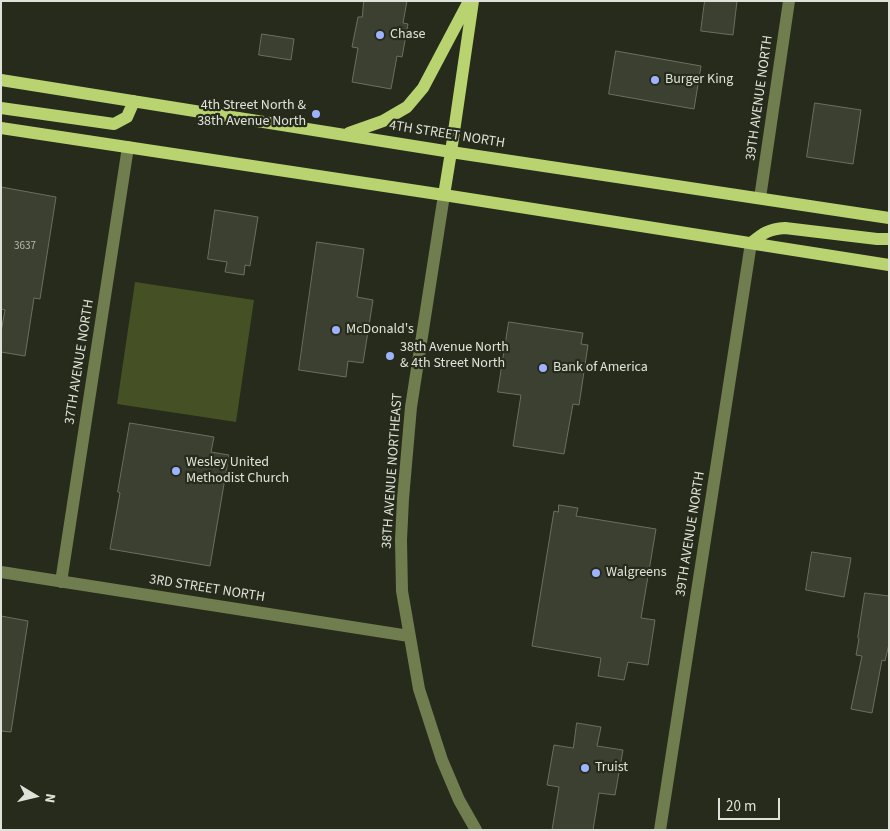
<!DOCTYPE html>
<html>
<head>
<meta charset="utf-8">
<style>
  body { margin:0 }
  #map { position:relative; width:890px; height:831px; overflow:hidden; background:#262b1b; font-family:"Source Sans 3",sans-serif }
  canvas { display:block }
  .frame { position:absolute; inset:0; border:2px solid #dfe2d8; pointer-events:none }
  .north { position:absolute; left:10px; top:771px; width:50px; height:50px; -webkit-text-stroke:4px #262b1b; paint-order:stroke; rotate:99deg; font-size:14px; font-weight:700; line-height:20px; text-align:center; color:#dfe2d8 }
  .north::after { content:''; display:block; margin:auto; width:18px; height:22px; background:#dfe2d8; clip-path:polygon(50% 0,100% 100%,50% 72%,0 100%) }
  .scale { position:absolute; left:718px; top:798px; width:62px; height:22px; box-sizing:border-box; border:2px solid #dfe2d8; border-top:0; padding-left:6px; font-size:15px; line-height:18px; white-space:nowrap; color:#dfe2d8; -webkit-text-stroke:4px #262b1b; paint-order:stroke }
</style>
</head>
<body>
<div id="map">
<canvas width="890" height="831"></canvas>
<div class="frame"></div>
<div class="north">N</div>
<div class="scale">20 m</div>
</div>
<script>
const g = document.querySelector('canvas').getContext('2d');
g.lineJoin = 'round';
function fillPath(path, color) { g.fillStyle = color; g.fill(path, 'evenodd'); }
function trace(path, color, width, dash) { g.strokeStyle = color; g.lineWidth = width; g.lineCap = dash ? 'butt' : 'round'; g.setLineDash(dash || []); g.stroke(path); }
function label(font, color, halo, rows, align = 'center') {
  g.font = font + ' "Source Sans 3",sans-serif'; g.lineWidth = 4.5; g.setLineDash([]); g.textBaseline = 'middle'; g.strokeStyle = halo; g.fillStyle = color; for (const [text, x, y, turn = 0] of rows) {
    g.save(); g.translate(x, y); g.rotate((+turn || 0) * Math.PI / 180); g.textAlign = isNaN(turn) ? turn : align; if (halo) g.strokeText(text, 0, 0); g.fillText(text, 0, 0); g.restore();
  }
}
const green = new Path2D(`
  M135 282 254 300 236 422 117 404Z`);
const building = new Path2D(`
  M364 1H407L403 23 408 24 402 57 397 56 391 89 352 82 358 48 352 47 358 17H362Z
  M705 1H737L733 35 701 31Z
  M262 34 294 39 291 60 259 55Z
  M616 51 701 66 694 109 609 94Z
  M815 103 861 110 853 164 807 157Z
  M1 187 56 197 40 299 34 298 25 356 1 352V332L5 310 1 309Z
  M215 210 258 217 250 266 245 265 244 275 225 272 227 262 208 259Z
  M317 242 364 249 357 297 373 300 363 363 348 361 346 377 299 370Z
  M509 322 583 333 581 344 588 345 579 405 573 404 564 454 513 446 521 395 498 392Z
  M130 423 214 437 211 452 229 455 210 566 110 549 120 493 118 492Z
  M559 505 578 508 576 516 656 529 641 618 655 620 648 665 628 662 624 680 598 676 601 658 532 646 554 511 558 512Z
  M812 552 851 558 844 597 806 590Z
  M865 593 889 596V644L885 661 882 660 872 713 851 709 862 656 856 655 859 639 858 638Z
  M1 616 28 621 11 732 1 731Z
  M577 723 601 727 597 746 623 750 615 795 599 793 593 830H552L559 787 547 785 554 745 573 748Z`);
const minor = new Path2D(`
  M444 195 411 407 403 499 401 540 402 591 419 689 442 760 459 800 476 830
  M760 198 789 1
  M1 572 409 636
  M61 582 128 147
  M660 830 751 243`);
const major = new Path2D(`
  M1 80 451 152 889 218
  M1 108 114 124 127 117 134 101
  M1 128 444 195 889 265
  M349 133 383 121 407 107 423 88 469 1
  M444 195 451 152 473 1
  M751 243C763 233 769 229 785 228L877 239H889`);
const markers = [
  [380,35,5,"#9eb3fd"],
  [655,80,5,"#9eb3fd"],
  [316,114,5,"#9eb3fd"],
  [336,330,5,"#9eb3fd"],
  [390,356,5,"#9eb3fd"],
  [543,368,5,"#9eb3fd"],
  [176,471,5,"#9eb3fd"],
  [596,573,5,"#9eb3fd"],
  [585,768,5,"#9eb3fd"]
];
const numberNames = [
  ["3637",25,247]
];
const poiNames = [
  ["Chase",390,35],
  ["Burger King",665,80],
  ["4th Street North &",306,106,"right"],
  ["38th Avenue North",306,122,"right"],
  ["McDonald's",346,330],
  ["38th Avenue North",400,348],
  ["& 4th Street North",400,364],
  ["Bank of America",553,368],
  ["Wesley United",186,463],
  ["Methodist Church",186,479],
  ["Walgreens",606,573],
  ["Truist",595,768]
];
const streetNames = [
  ["39TH AVENUE NORTH",760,98,-82],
  ["4TH STREET NORTH",447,135,9],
  ["37TH AVENUE NORTH",80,362,-81],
  ["38TH AVENUE NORTHEAST",393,471,-86],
  ["39TH AVENUE NORTH",691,534,-81],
  ["3RD STREET NORTH",207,589,9]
];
fillPath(green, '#455124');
fillPath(building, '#3b4030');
trace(building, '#6a705e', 1);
trace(minor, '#707d4f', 12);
trace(major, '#b9d370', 12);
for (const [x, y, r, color] of markers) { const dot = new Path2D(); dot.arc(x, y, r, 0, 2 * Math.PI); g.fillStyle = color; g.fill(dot); trace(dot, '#262b1b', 2); }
label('11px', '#b6baae', null, numberNames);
label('14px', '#dfe2d8', '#262b1b', poiNames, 'left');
label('14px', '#dfe2d8', '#262b1b', streetNames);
</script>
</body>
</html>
